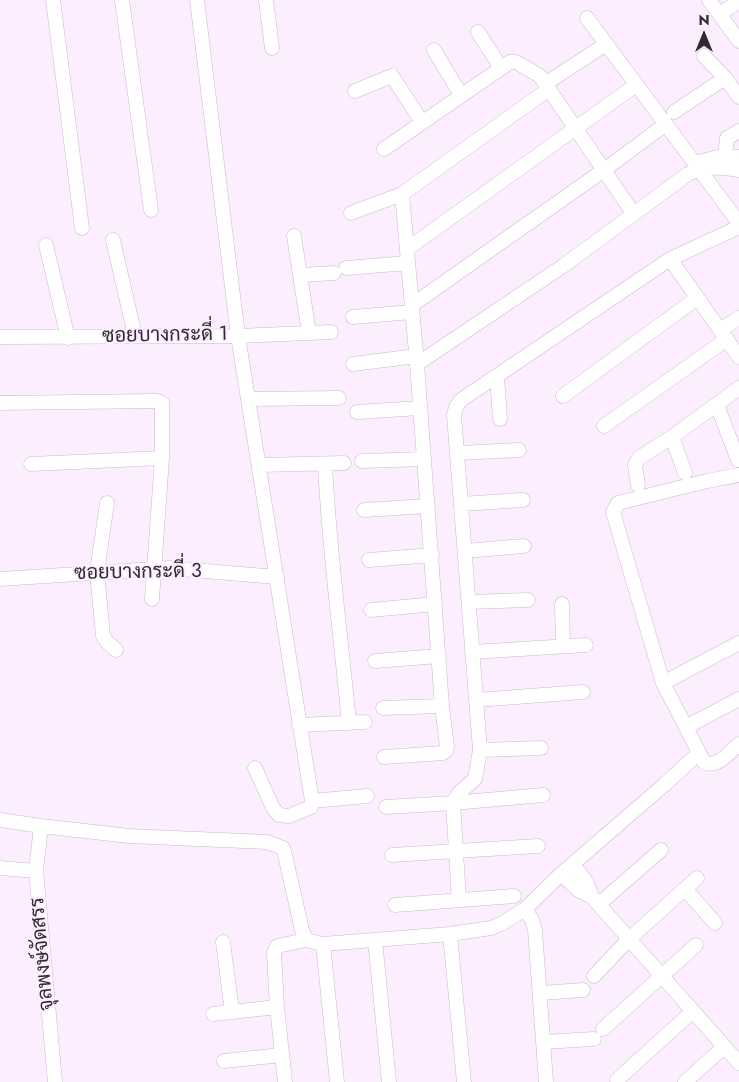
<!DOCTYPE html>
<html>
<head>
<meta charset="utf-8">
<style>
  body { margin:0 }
  #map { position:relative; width:739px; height:1082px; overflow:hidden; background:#fceeff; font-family:Jost,sans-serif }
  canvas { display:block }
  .north { position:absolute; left:679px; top:10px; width:50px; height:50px; -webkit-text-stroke:4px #fceeff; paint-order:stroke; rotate:0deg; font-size:14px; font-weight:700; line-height:20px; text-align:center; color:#312a32 }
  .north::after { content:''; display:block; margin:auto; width:18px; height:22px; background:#312a32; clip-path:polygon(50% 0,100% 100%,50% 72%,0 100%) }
</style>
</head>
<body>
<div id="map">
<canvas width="739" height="1082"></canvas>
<div class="north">N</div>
</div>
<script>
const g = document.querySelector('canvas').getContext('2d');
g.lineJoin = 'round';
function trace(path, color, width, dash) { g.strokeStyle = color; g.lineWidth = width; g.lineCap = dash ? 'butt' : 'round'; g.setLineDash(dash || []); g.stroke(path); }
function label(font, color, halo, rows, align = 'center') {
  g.font = font + ' Jost,Sarabun,sans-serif'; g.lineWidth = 4.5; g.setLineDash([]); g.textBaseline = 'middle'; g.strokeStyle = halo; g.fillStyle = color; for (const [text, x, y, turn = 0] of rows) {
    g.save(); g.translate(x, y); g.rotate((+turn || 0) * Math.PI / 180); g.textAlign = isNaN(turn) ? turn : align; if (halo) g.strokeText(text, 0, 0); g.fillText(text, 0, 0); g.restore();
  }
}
const minor = new Path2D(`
  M53 0 82 228
  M122 0 151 210
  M197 0 238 336 312 801 311 807 289 816 279 815 273 808 255 768
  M266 0 272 48
  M709 0 739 41
  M720 14 739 1
  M587 18 739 223
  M478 32 501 68
  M434 50 461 95
  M704 56 725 78 739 97
  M545 84 600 48
  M355 91 392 76 422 122
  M674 112 725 78
  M384 149 510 62H516L540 76 633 213
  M695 163 718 157H739
  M724 164 727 138 739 131
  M351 213 402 194 549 89
  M294 236 309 333
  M113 240 135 336
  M46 245 68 338
  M407 249 629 90
  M670 259 739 357
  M346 268 408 263
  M301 275 334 273
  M412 305 604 170 658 130
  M353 317 412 312
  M720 330 739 318
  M0 337 238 336 331 332
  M353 364 417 356
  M417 364 563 266 688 174C705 166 721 167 739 170
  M497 376 500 419
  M563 396 697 298
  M248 399 339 398
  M0 403 157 401 162 403V458L152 599
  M717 405 738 460
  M357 412 420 408
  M604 426 727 339
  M672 437 685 473
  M458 453 519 450
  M362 461 424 459
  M31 464 162 458
  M325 464C329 550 341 637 349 723
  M259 465 344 463
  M739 475 707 481 618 503 613 512 663 683 704 762C717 769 730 752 739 744
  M638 485 635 465 639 458 672 437 739 388
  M107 503 97 572 103 636 107 642 116 650
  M461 504 523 500
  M364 510 428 506
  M465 551 524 546
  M369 560 432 555
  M0 579 169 568 277 577
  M469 602 528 600
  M562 604 563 646
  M371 610 435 604
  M472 652 586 645
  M375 661 439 656
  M663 683 739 643
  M476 700 583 692
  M383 708 442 706
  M299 725 365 722
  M686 727 739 699
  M480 750 541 748
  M384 757 443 753 446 751 447 747 442 706 417 364 402 194
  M312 801 367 796
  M386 807 453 803 543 795
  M0 820 41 826 129 836 267 842 283 848 285 855 302 930 306 940
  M41 826 36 871 55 1082
  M392 855 538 846
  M573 864 587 883 592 897 739 1063
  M0 868 36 871
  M561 874 578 890 592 897
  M685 889 715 923
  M459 900 453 803 459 793 475 779 480 750 454 415 456 407 461 400 670 259 739 227
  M599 904 661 850
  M395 905 514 896
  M525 909 532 920 535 930 546 1082
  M450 934 464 1082
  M375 940 389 1082
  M223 942 232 1012
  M323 944 337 1082
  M594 976 629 939 697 878
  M541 993 583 990
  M213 1014 277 1007
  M603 1029 696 945
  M543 1042 594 1039
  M224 1061 282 1055
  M617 1080 693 1011
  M285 1082 277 1007 274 953 277 946 306 940 323 944 450 934 491 928 501 924 525 909 561 874 664 785 699 753
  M685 1082 724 1047`);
const streetNames = [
  ["ซอยบางกระดี่ 1",165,336,-1],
  ["ซอยบางกระดี่ 3",138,573,-1],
  ["จุลพงษ์จัดสรร",43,954,-95]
];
trace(minor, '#cab8cd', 15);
trace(minor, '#fff', 14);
label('20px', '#312a32', '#fceeff', streetNames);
</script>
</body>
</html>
